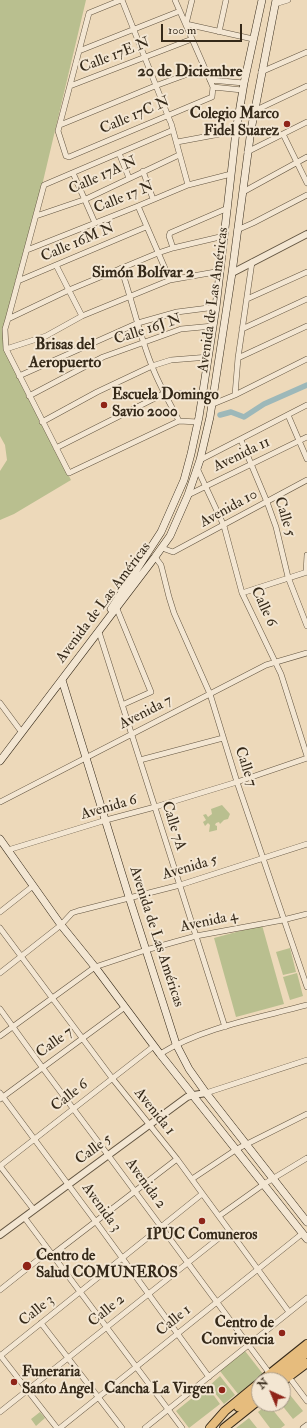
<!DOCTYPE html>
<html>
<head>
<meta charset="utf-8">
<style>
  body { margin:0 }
  #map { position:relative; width:307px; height:1428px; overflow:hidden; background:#edd9ba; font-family:"IM FELL Double Pica",serif }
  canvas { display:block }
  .north { position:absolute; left:251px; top:1372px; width:40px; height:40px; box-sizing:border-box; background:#f3e6d2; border:1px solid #a79a88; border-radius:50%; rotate:316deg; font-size:11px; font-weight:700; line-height:16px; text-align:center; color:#352919 }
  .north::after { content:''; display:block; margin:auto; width:14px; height:18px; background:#8f2418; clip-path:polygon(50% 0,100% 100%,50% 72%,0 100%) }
  .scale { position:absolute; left:161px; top:24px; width:81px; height:18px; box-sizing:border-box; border:2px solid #352919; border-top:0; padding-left:5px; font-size:12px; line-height:14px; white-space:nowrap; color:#352919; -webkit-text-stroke:3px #f3e6d2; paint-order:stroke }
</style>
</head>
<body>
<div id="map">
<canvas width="307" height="1428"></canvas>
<div class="north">N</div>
<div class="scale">100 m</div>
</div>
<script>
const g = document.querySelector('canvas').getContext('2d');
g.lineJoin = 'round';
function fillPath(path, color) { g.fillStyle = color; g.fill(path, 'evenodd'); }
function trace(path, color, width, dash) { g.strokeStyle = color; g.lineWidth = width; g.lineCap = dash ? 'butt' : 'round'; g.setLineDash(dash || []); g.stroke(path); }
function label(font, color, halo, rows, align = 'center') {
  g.font = font + ' "IM FELL Double Pica",serif'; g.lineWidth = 4; g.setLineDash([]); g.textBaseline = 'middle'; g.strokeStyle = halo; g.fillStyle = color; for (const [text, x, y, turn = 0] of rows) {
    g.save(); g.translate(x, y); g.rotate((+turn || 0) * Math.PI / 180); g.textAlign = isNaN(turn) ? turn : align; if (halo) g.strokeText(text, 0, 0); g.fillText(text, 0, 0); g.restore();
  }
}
const green = new Path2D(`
  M0 0H86L40 194 4 331 5 350 71 480 14 514 0 520V471L7 460 5 445 0 436Z
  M222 805 230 814 228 819 224 820 220 824 219 822 216 823 215 825 217 826V830L209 832 210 825 208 823 205 826 203 822 206 820 203 815 206 814 208 817 212 814 211 809Z
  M262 925 284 1004 236 1017 214 938Z
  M290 948 296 972 283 975 276 952Z
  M297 973 303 996 290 1000 283 977Z
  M245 1351 263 1374 238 1394 220 1371Z
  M220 1376 235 1395 224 1404 209 1386Z
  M207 1386 220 1404 189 1428 176 1411Z
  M286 1390 303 1411 293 1419 281 1404H283V1393Z
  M268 1404 285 1425 281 1428H270L258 1412Z
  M40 1412 45 1418 36 1426 31 1419Z
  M249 1418 257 1428H236Z`);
const canal = new Path2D(`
  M220 415 231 412 244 417 264 404 307 385`);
const minor = new Path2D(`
  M121 0 89 13 58 131 66 156 69 157 212 97 213 87 210 80 175 0
  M122 0 170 121
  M192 0 186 24 253 39
  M275 4 288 0
  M219 32 226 0
  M79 51 180 11
  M261 72 307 52
  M210 80 244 83
  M70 86 192 39
  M213 87 242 90
  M254 111 307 86
  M171 123 188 185
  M60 125 155 86 204 68
  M173 130 44 185 8 319 5 329 6 349 69 473 179 421 198 422
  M283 134 307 183
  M177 142 236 131
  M247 152 307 122
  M119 153 129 178
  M143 171 153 199
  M73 173 95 223
  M243 192 307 157
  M138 206 170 280
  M36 216 86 199 179 155
  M237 230 253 223 307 195
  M173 248 169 236 170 233 228 208
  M27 250 138 206 188 185 231 174
  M56 265 82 316
  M121 268C132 300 139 334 152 366 159 385 170 403 179 421
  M18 281 146 227
  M247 299 307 272
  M8 319 69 290 158 253 173 248 224 236
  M242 329 307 299
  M6 349 46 336 82 316 170 280 221 271
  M238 358 307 326
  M19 376 138 323 177 312 216 307
  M235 395 238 358 252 262
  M29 396 103 357 181 329 213 326
  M213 404 235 395 307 359
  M288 415 307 459
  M42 422 97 392 152 366 171 360 209 357
  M241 440 267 502 276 527 288 577 307 626
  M56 448 165 393H202
  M200 460 307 405
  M197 468 224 526 242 593 281 674 307 756
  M188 495 307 437
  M162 548 173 552 307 480
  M155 557 161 565 169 597 174 613 210 694 237 782 307 987
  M306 573 307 555
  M242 593 307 572
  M117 609 151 692 122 705
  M99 632 225 1027
  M0 703 20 730
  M140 760 223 738
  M0 802 266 665 307 653
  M8 850 106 820 155 807 237 782 307 758
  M0 912 33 886
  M0 928 112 1078 177 1159 289 1312
  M0 973 61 925 72 913 78 911 180 885 307 844
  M0 1009 42 1067 108 1155 270 1374
  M0 1036 95 967 146 950 196 936 283 920 307 914
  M160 1054C203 1027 259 1018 307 1005
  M0 1093 96 1222 209 1377
  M206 1093 307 1060
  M0 1099 125 1007
  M0 1166 154 1046
  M0 1166 34 1210
  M192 1179 237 1149 307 1114
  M219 1216 264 1184 307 1158
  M24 1217 182 1428
  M52 1255 177 1159
  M0 1290 49 1251
  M41 1323 122 1428
  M0 1355 57 1428
  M0 1356 202 1194
  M292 1381 307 1401
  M0 1412 229 1230
  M60 1428 303 1233
  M145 1428 307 1298
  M303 1428 307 1425`);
const tertiary = new Path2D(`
  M232 273 307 234
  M0 1235 187 1097 194 1095 206 1093`);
const secondary = new Path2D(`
  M111 609 161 532 184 480 191 454 199 417 216 307 236 131 244 83 262 0
  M62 680 129 897 176 1044 189 1069 206 1093 307 1222
  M0 761 155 557 170 536 188 495 200 460 210 417 232 273 251 130 276 0
  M0 839 61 925 95 967 160 1054 307 1239`);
const primary = new Path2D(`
  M262 1380 307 1344
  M272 1380 307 1353
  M283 1381 307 1363
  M238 1407 259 1390
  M210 1428 225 1411 259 1383
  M224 1428 259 1400`);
const markers = [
  [287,124,4,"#8f2418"],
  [104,405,4,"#8f2418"],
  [202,1221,4,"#8f2418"],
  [27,1266,5,"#8f2418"],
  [282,1333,4,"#8f2418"],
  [14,1382,4,"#8f2418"],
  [222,1390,4,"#8f2418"]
];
const streetNames = [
  ["Calle 17E N",115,56,-21],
  ["Calle 17C N",135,116,-23],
  ["Calle 17A N",103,176,-24],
  ["Calle 17 N",124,198,-22],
  ["Calle 16M N",78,243,-23],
  ["Avenida de Las Américas",214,300,-82],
  ["Calle 16J N",148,330,-18],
  ["Avenida 11",242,455,-26],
  ["Avenida 10",229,509,-29],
  ["Calle 5",284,517,73],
  ["Avenida de Las Américas",104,603,-53],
  ["Calle 6",263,607,65],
  ["Avenida 7",146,713,-27],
  ["Calle 7",245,767,72],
  ["Avenida 6",109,808,-16],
  ["Calle 7A",173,826,72],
  ["Avenida 5",190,868,-16],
  ["Avenida 4",209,922,-12],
  ["Avenida de Las Américas",156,937,72],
  ["Calle 7",55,1043,-36],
  ["Calle 6",70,1096,-38],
  ["Avenida 1",154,1112,51],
  ["Calle 5",94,1150,-36],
  ["Avenida 2",145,1184,54],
  ["Avenida 3",101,1208,54],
  ["Calle 3",37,1311,-39],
  ["Calle 2",107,1311,-39],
  ["Calle 1",174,1321,-39]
];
const poiNames = [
  ["Colegio Marco",279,115],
  ["Fidel Suarez",279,132],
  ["Escuela Domingo",112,396,"left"],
  ["Savio 2000",112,413,"left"],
  ["IPUC Comuneros",202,1236,"center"],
  ["Centro de",36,1257,"left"],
  ["Salud COMUNEROS",36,1274,"left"],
  ["Centro de",274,1324],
  ["Convivencia",274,1341],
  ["Funeraria",22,1373,"left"],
  ["Santo Angel",22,1390,"left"],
  ["Cancha La Virgen",214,1390]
];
const neighbourhoodNames = [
  ["20 de Diciembre",190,73],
  ["Simón Bolívar 2",143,274],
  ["Brisas del",65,346],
  ["Aeropuerto",65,364]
];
fillPath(green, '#b9bf8f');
trace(canal, '#9db8b9', 5.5);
trace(minor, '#635541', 6);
trace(tertiary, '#635541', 8);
trace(secondary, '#352919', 8);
trace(primary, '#352919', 10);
trace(minor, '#f3e6d2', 5);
trace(tertiary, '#f3e6d2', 6);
trace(secondary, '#f3e6d2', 7);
trace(primary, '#e6bc7d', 8);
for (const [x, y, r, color] of markers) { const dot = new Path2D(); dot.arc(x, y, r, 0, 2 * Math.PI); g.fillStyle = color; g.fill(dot); trace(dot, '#f3e6d2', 1.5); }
label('15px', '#352919', '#f3e6d2', streetNames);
label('bold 15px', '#352919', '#f3e6d2', poiNames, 'right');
label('bold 16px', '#352919', '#f3e6d2', neighbourhoodNames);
</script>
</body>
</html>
